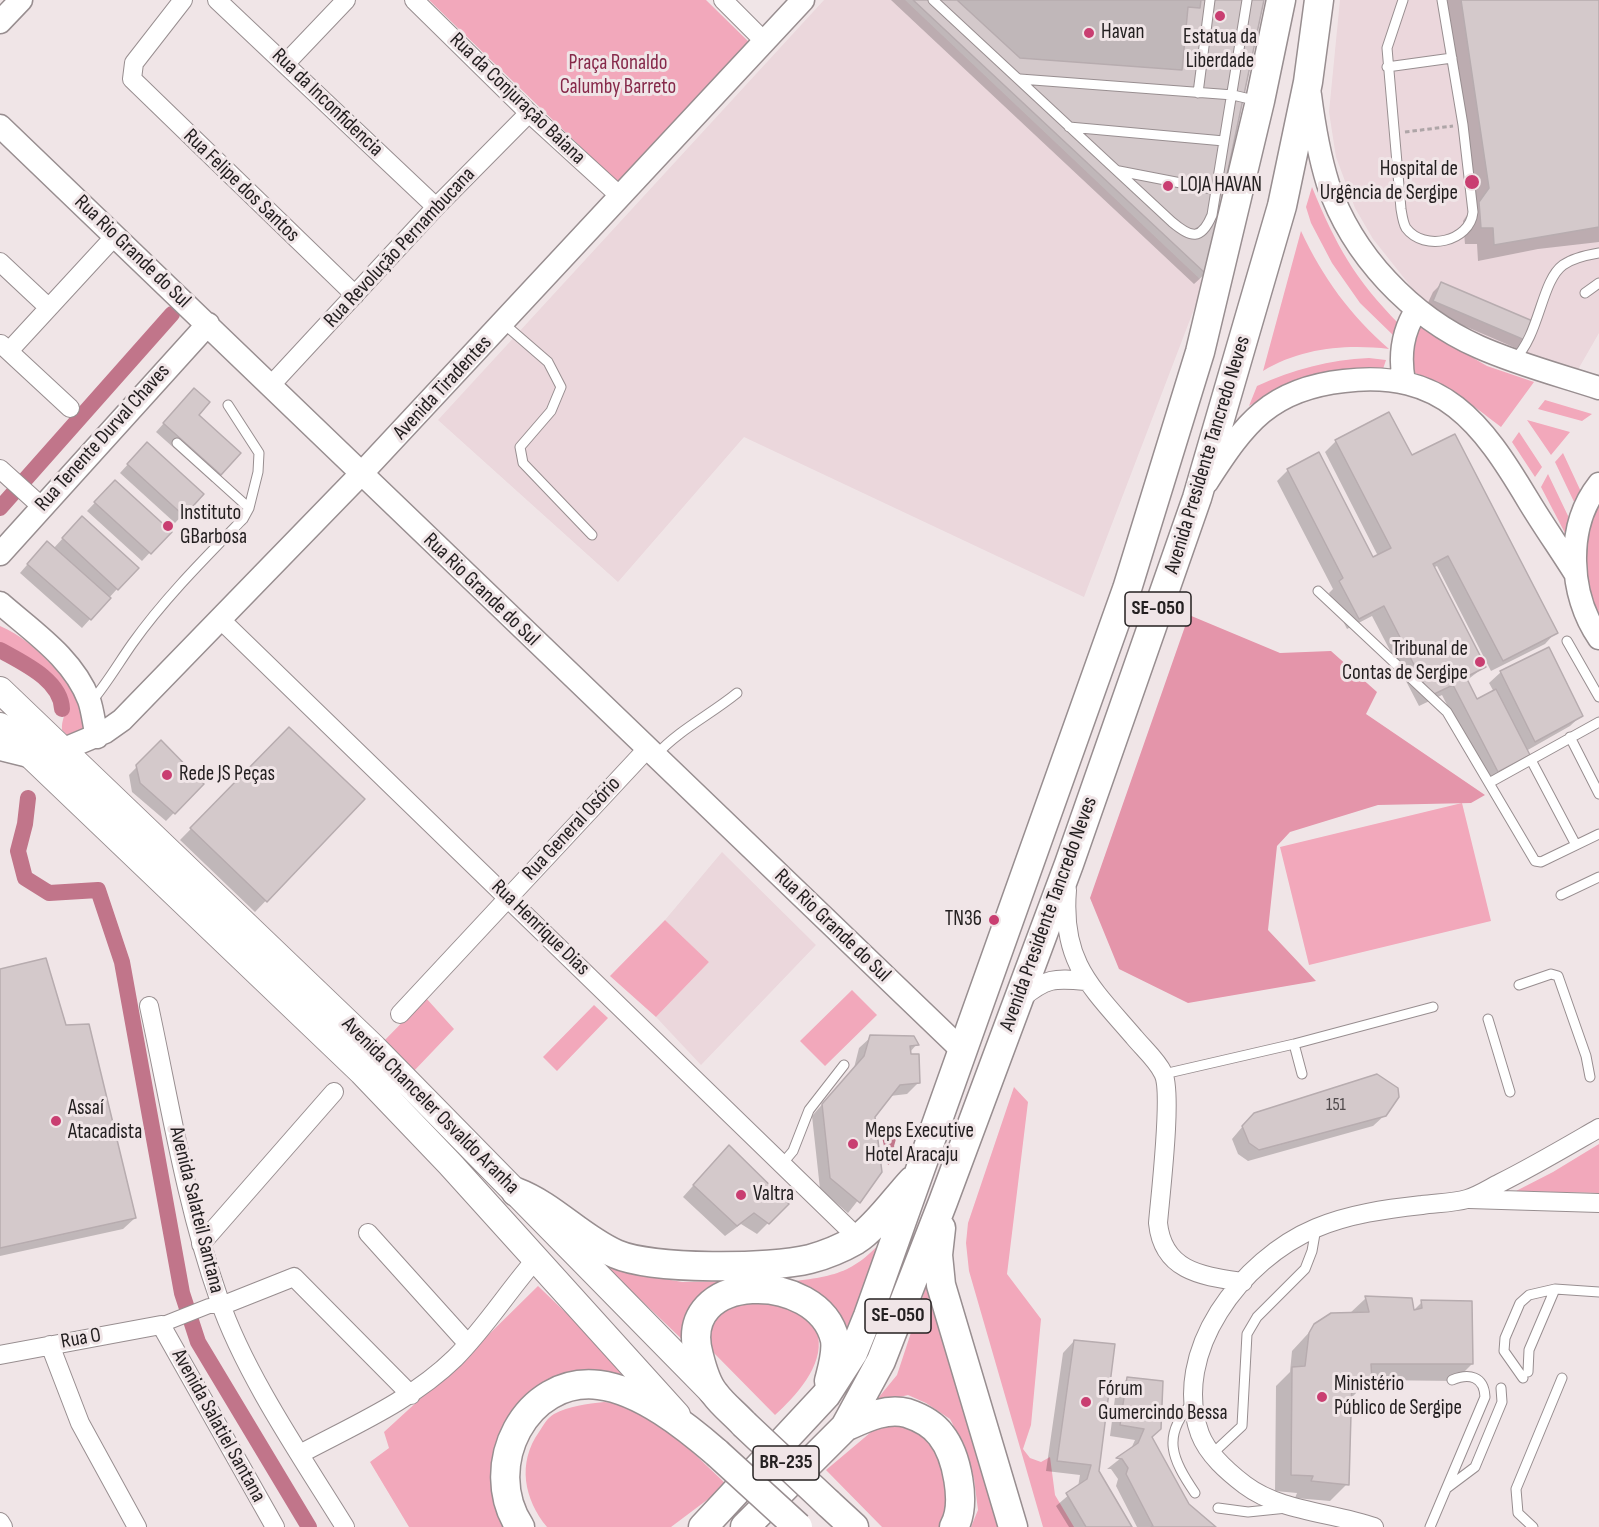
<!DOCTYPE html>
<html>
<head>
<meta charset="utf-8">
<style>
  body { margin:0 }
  canvas { display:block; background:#f0e5e7 }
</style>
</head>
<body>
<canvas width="1599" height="1527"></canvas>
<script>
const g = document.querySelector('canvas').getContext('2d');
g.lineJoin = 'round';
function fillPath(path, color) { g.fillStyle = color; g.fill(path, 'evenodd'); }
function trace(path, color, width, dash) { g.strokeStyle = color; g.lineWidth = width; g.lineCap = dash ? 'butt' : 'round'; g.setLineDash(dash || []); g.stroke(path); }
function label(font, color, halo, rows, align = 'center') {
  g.font = font + ' "Sofia Sans Condensed",sans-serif'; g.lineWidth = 6; g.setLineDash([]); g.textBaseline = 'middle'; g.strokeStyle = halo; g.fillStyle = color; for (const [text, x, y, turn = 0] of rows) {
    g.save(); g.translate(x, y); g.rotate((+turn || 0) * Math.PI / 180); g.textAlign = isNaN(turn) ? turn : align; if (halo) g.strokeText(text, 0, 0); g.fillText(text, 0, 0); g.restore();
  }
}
const built = new Path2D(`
  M824 0H905L1204 283 1084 597 744 437 618 582 438 420Z
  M1340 0H1599V333L1576 373 1480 340 1424 303 1373 239 1355 208 1336 157 1329 112Z
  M722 852 816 945 701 1065 656 1017 709 962 665 920Z`);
const green = new Path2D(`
  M429 0H706L752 45 620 185Z
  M1312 187C1336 246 1355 279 1399 324L1395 337 1360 303 1332 263 1311 223 1306 207Z
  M1301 231C1323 278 1350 315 1389 349 1346 344 1301 348 1263 371Z
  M1420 327 1487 366 1534 382 1501 427C1472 405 1445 382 1409 371L1407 345Z
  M1369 358 1386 360 1382 372 1284 386 1249 406 1257 386C1294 369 1329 360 1369 358Z
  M1545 400 1592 414 1582 421 1538 409Z
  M1527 420 1570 432 1551 455Z
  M1519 432 1542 467 1535 477 1512 442Z
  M1563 453 1583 496 1576 506 1555 462Z
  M1548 474 1570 520 1566 535 1541 487Z
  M1599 484V632L1575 550Z
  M0 626C40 643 71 686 95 721L74 742 62 730C61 720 67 712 66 702 63 674 23 656 0 644Z
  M1462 803 1491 921 1309 965 1280 847Z
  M665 920 709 962 656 1017 610 976Z
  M852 990 877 1015 825 1066 800 1041Z
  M426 998 454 1029 412 1073 381 1044Z
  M594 1005 608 1018 557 1071 543 1057Z
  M1014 1087 1028 1102 1007 1274 1041 1319 1031 1425 1023 1449 1030 1458 1041 1462 1050 1457 1055 1495 1074 1527H1043L969 1271 966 1243 968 1223Z
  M1599 1144V1193L1516 1191 1553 1172Z
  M893 1229 853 1341 844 1320 833 1310 786 1282C841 1276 856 1272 893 1229Z
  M601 1262 637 1274 682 1282 747 1281 687 1344Z
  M931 1272 1001 1527H971L978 1510 974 1479 963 1444 950 1419 926 1403 908 1395 874 1403 897 1375Z
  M538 1286 638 1382 515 1417 514 1527H409L370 1462 389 1448 384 1432 467 1356Z
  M723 1299 801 1308C806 1316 816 1326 818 1336 824 1366 795 1397 775 1415L712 1351 707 1331Z
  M604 1402 627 1404 664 1425 727 1485 671 1527H547C524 1499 517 1463 539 1432 543 1426 547 1418 554 1414 569 1406 587 1404 604 1402Z
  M883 1422 906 1423 929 1441 947 1468V1527H882L826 1470Z`);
const forest = new Path2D(`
  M1189 615 1280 653 1331 651 1377 692 1366 714 1485 795 1471 803 1378 805 1290 832 1277 846 1268 930 1316 981 1188 1003 1119 969 1090 898Z`);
const water = new Path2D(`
  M889 1123 898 1132 894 1146 897 1156 888 1165 881 1132Z`);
const shadow = new Path2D(`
  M891 0H1262L1205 274 1194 284Z
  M1441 0H1599V242L1538 249 1478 261 1477 244H1465L1463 221 1473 206Z
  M1441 284 1533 323 1518 349 1425 309 1433 292Z
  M186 398 197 415 239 453 212 482 156 432Z
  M1336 441 1411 457 1556 632 1545 644 1491 671 1437 566 1433 568 1484 667 1466 681 1477 701 1494 692 1489 683 1501 672 1548 649 1582 715 1570 726 1526 751 1528 755 1517 766 1486 782 1442 695 1419 706 1372 616 1347 629 1329 593 1333 589 1277 481 1288 470 1372 559 1378 556 1325 452Z
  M139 452 202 494 175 523 120 473Z
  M107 490 169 532 142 561 87 511Z
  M74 526 117 589 82 628 20 573 39 551 53 549Z
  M289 729 363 799 255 912 180 840Z
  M161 742 202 784 166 821 132 792 129 775Z
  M0 970 65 1027 135 1218 123 1229 0 1256Z
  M871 1037 917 1044 910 1052 918 1083 907 1094 890 1096 874 1117 881 1171 848 1213 820 1189 812 1116 854 1068 859 1048Z
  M1385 1115 1373 1126 1248 1161 1238 1154 1232 1139 1243 1126Z
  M718 1158 787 1204 757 1234 741 1224 725 1236 683 1197Z
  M1366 1298 1413 1311 1422 1302 1472 1364 1455 1381 1370 1380 1353 1396H1350L1347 1484 1330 1501 1295 1498 1297 1493 1275 1491 1276 1386 1290 1372 1292 1351 1315 1326 1349 1314Z
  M1074 1341 1098 1472 1131 1527H1069L1056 1506 1078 1487 1080 1475 1046 1471 1063 1353Z
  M1127 1379 1151 1438 1188 1505 1214 1527H1137L1116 1486 1118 1479 1111 1469H1107L1130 1451 1135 1440 1110 1436 1116 1390Z`);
const canal = new Path2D(`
  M0 508 172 314
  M0 650C23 663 61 680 62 709
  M28 798 25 824 18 851 25 878 49 893 98 890 122 962 182 1293 198 1342 309 1527`);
const building = new Path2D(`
  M913 0H1264L1206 274Z
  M957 0H1201L1200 8 1188 7 1182 70 1020 58Z
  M1461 0H1599V227L1494 245 1493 228H1481L1479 202 1489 188Z
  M1441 282 1535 322 1527 341 1433 301Z
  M194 388 210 402 199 415 241 453 221 475 163 423Z
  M1389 412 1412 455 1455 434 1558 633 1503 661 1448 556 1433 564 1486 667 1466 677 1477 699 1496 689 1530 755 1498 772 1453 685 1430 696 1384 606 1359 619 1339 581 1343 578 1287 469 1319 452 1373 557 1391 548 1335 440Z
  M147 442 204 494 184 516 127 464Z
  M115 480 172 532 151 554 94 502Z
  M82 516 139 568 118 590 62 538Z
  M47 541 111 598 91 620 27 564Z
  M1549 647 1583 716 1535 742 1500 671Z
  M289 727 365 799 267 902 190 828Z
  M161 740 204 784 175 814 140 783 136 765Z
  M46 958 66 1025 89 1024 136 1218 0 1248V969Z
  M870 1035 914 1036 919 1045 910 1046 911 1054H919L920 1083 900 1085 875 1117 882 1172 860 1203 830 1178 822 1104 864 1056Z
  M1377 1074 1398 1088 1399 1097 1386 1116 1259 1150 1249 1143 1242 1126 1254 1113Z
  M729 1145 789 1204 769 1224 754 1213 737 1226 693 1185Z
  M1365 1296 1412 1298 1414 1310 1422 1308 1421 1300 1472 1301 1473 1364H1371L1372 1380 1352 1379 1349 1485 1311 1481 1313 1476 1291 1475 1292 1367 1305 1366 1309 1333 1314 1324 1331 1313 1369 1312Z
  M1074 1340 1115 1344 1099 1471 1132 1527H1086L1066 1493 1087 1479 1091 1465 1057 1461Z
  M1127 1377 1163 1381 1161 1429 1152 1437 1189 1504 1216 1527H1151L1153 1526 1126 1474 1128 1468 1122 1459 1116 1458 1138 1443 1144 1429 1120 1425Z`);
const path = new Path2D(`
  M1405 132 1453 126`);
const service = new Path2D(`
  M933 0 1172 222C1191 238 1201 241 1212 215L1247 0
  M1403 0 1387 48 1401 209C1402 215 1403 223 1406 228 1424 252 1470 242 1473 212L1463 125 1442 0
  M1387 67 1452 58
  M1020 79 1233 95 1258 101
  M1198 93 1210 0
  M1069 127 1224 141
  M1119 171 1217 190
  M1585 293 1599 283
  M503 323 548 362 561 387 551 411 520 447 523 463 592 535
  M1514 360C1540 335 1541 281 1563 265 1573 258 1587 255 1599 253
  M228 405 259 453 258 472 249 508
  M1318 591 1447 712 1535 861 1541 862 1599 834
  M1567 641 1599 697
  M92 701C107 683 118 664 132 644 164 599 204 559 243 519L249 508 177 443
  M1570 737 1599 794
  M656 755C680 729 710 715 737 693
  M1531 760 1576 845
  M1489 783 1599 722
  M1561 895 1599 877
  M1519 985 1551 974 1558 976 1586 1056 1590 1077
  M1488 1019 1510 1092
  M1294 1044 1302 1074
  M1164 1074 1294 1044 1433 1007
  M782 1164 793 1151 809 1110 844 1065
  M1528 1372 1529 1350 1555 1289
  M1523 1378 1504 1351 1505 1338 1520 1303 1529 1295 1555 1289 1599 1292
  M1192 1403C1161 1436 1172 1459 1195 1493
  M1212 1454 1242 1426 1247 1334 1257 1317 1305 1269 1312 1251 1316 1228
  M1447 1488 1475 1467 1502 1402 1501 1388
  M1218 1508 1248 1512 1287 1508
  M1430 1527 1485 1397C1484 1376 1469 1373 1452 1380
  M1533 1527 1518 1513 1516 1489 1562 1378`);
const pedestrian = new Path2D(`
  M161 1325 209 1306H221`);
const minor = new Path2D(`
  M183 0 134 63 132 79 355 295
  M217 0 436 207
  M414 0 529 113 621 197
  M723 0 765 42
  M286 63 346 0
  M0 262 48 307
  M1 344 70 408
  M9 351 115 236
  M272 384 436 207 529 113
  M0 469 41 506
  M220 619 858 1238
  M1067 890C1061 962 1091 987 1134 1037 1143 1048 1157 1060 1163 1073 1173 1091 1160 1198 1158 1223 1163 1272 1203 1276 1243 1282
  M1022 998C1046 978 1054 978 1086 981
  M149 1006C170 1104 186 1205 219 1299 245 1375 303 1459 345 1527
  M400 1014 647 749
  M1469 1199 1599 1203
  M368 1233 468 1344
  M201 1244 334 1092
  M221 1306 294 1277 411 1395
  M50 1345 80 1423 137 1527
  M0 1355 161 1325 275 1527
  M300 1454C354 1425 411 1401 455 1358 485 1328 508 1291 536 1259
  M0 1522 3 1527
  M1374 1527C1332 1512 1281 1512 1245 1485 1228 1472 1208 1455 1200 1434 1170 1352 1242 1259 1316 1228 1349 1214 1386 1209 1422 1205 1436 1203 1453 1203 1467 1199 1478 1196 1490 1188 1500 1183 1534 1166 1566 1147 1599 1128`);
const tertiary = new Path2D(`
  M0 22 21 0
  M1310 95C1314 126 1319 155 1328 184 1352 255 1411 317 1479 347 1517 364 1559 375 1599 388
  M0 126 964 1052
  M1404 382C1399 355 1402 332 1417 309
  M1207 482C1245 423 1270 389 1344 381 1443 369 1482 423 1528 500 1543 525 1560 549 1575 573
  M1599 484C1565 527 1569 595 1599 638
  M0 554 208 324
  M0 603C33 632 73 658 89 700 93 711 94 725 97 737
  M0 749 33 757
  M62 750 105 732 122 720 361 474 803 0`);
const secondary = new Path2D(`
  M0 690 374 1048 711 1391
  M0 726 362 1072 450 1164 677 1415`);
const primary = new Path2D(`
  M516 1192C553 1206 580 1238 616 1254 653 1270 770 1269 810 1259 825 1255 842 1248 856 1240 875 1228 897 1197 912 1181
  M941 1228 938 1255 941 1285 1013 1527
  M744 1424C735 1414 723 1405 715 1394 707 1385 702 1368 699 1356 674 1270 819 1269 835 1340 837 1353 832 1369 829 1381
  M845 1427C863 1419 886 1407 907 1413 919 1417 933 1424 941 1435 957 1455 967 1504 954 1527
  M828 1503 854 1527
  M520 1527C480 1466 526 1376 599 1385 641 1390 687 1427 717 1453
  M703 1527 826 1395 853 1353 868 1316 1127 589 1200 352 1260 101 1281 0
  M745 1527 845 1427 881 1361 943 1202 1069 864 1197 498 1282 206 1308 82 1319 0`);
const primaryBridge = new Path2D(`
  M744 1424 828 1503
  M717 1453 798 1527`);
const markers = [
  [1220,16,6,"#c93e71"],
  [1089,33,6,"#c93e71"],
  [1472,182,8,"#c93e71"],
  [1168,186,6,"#c93e71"],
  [168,526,6,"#c93e71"],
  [1480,662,6,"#c93e71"],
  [167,775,6,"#c93e71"],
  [994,920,6,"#c93e71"],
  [56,1121,6,"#c93e71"],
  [853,1144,6,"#c93e71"],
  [741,1195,6,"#c93e71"],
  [1322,1397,6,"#c93e71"],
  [1086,1402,6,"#c93e71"]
];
const numberNames = [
  ["151",1336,1105]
];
const shields = [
  [1158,609,66],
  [898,1316,66],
  [786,1463,66]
];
const shieldNames = [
  ["SE-050",1158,609],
  ["SE-050",898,1316],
  ["BR-235",786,1463]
];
const poiNames = [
  ["Havan",1101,33],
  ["Estatua da",1220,38,"center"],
  ["Liberdade",1220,62,"center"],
  ["Hospital de",1458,170,"right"],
  ["Urgência de Sergipe",1458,194,"right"],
  ["LOJA HAVAN",1180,186],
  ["Instituto",180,514],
  ["GBarbosa",180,538],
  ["Tribunal de",1468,650,"right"],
  ["Contas de Sergipe",1468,674,"right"],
  ["Rede JS Peças",179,775],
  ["TN36",982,920,"right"],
  ["Assaí",68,1109],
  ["Atacadista",68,1133],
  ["Meps Executive",865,1132],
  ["Hotel Aracaju",865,1156],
  ["Valtra",753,1195],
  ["Ministério",1334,1385],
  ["Público de Sergipe",1334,1409],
  ["Fórum",1098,1390],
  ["Gumercindo Bessa",1098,1414]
];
const parkNames = [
  ["Praça Ronaldo",618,64],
  ["Calumby Barreto",618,88]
];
const streetNames = [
  ["Rua da Conjuração Baiana",517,99,44],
  ["Rua da Inconfidencia",327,103,44],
  ["Rua Felipe dos Santos",241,186,44],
  ["Rua Revolução Pernambucana",400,248,-47],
  ["Rua Rio Grande do Sul",132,252,44],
  ["Avenida Tiradentes",443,388,-47],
  ["Rua Tenente Durval Chaves",103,438,-48],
  ["Avenida Presidente Tancredo Neves",1208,455,-73],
  ["Rua Rio Grande do Sul",481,590,44],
  ["Rua General Osório",572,829,-47],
  ["Avenida Presidente Tancredo Neves",1049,914,-70],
  ["Rua Rio Grande do Sul",832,926,44],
  ["Rua Henrique Dias",540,928,44],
  ["Avenida Chanceler Osvaldo Aranha",430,1106,45],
  ["Avenida Salateil Santana",196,1210,76],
  ["Rua O",81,1339,-10],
  ["Avenida Salatiel Santana",218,1426,61]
];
fillPath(built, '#ebd7dc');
fillPath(green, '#f2a8bb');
fillPath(forest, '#e495aa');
fillPath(water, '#c1758a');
fillPath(shadow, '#0003');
trace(canal, '#c1758a', 16);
fillPath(building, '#d4c9cb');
trace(building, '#b7acaf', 1.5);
trace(service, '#988e90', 11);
trace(pedestrian, '#988e90', 16);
trace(minor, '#988e90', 20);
trace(tertiary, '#988e90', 25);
trace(secondary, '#988e90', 28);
trace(primary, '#988e90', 31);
trace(path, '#aea5a7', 3, [4.5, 3]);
trace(service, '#fff', 9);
trace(pedestrian, '#fff', 14);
trace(minor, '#fff', 18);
trace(tertiary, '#fff', 22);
trace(secondary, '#fff', 26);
trace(primary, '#fff', 28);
trace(primaryBridge, '#988e90', 31, []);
trace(primaryBridge, '#fff', 28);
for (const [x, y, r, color] of markers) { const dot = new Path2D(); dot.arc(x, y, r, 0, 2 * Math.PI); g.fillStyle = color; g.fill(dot); trace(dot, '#f0e5e7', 2); }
label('18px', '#504a4c', null, numberNames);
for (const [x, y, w] of shields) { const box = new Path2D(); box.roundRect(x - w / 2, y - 17, w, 34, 4.5); g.fillStyle = '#f0e5e7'; g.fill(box); trace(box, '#242021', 1.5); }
label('bold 20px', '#242021', null, shieldNames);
label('21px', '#242021', '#f0e5e7', poiNames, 'left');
label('21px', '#86294a', '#f0e5e7', parkNames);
label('21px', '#242021', '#f0e5e7', streetNames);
</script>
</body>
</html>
